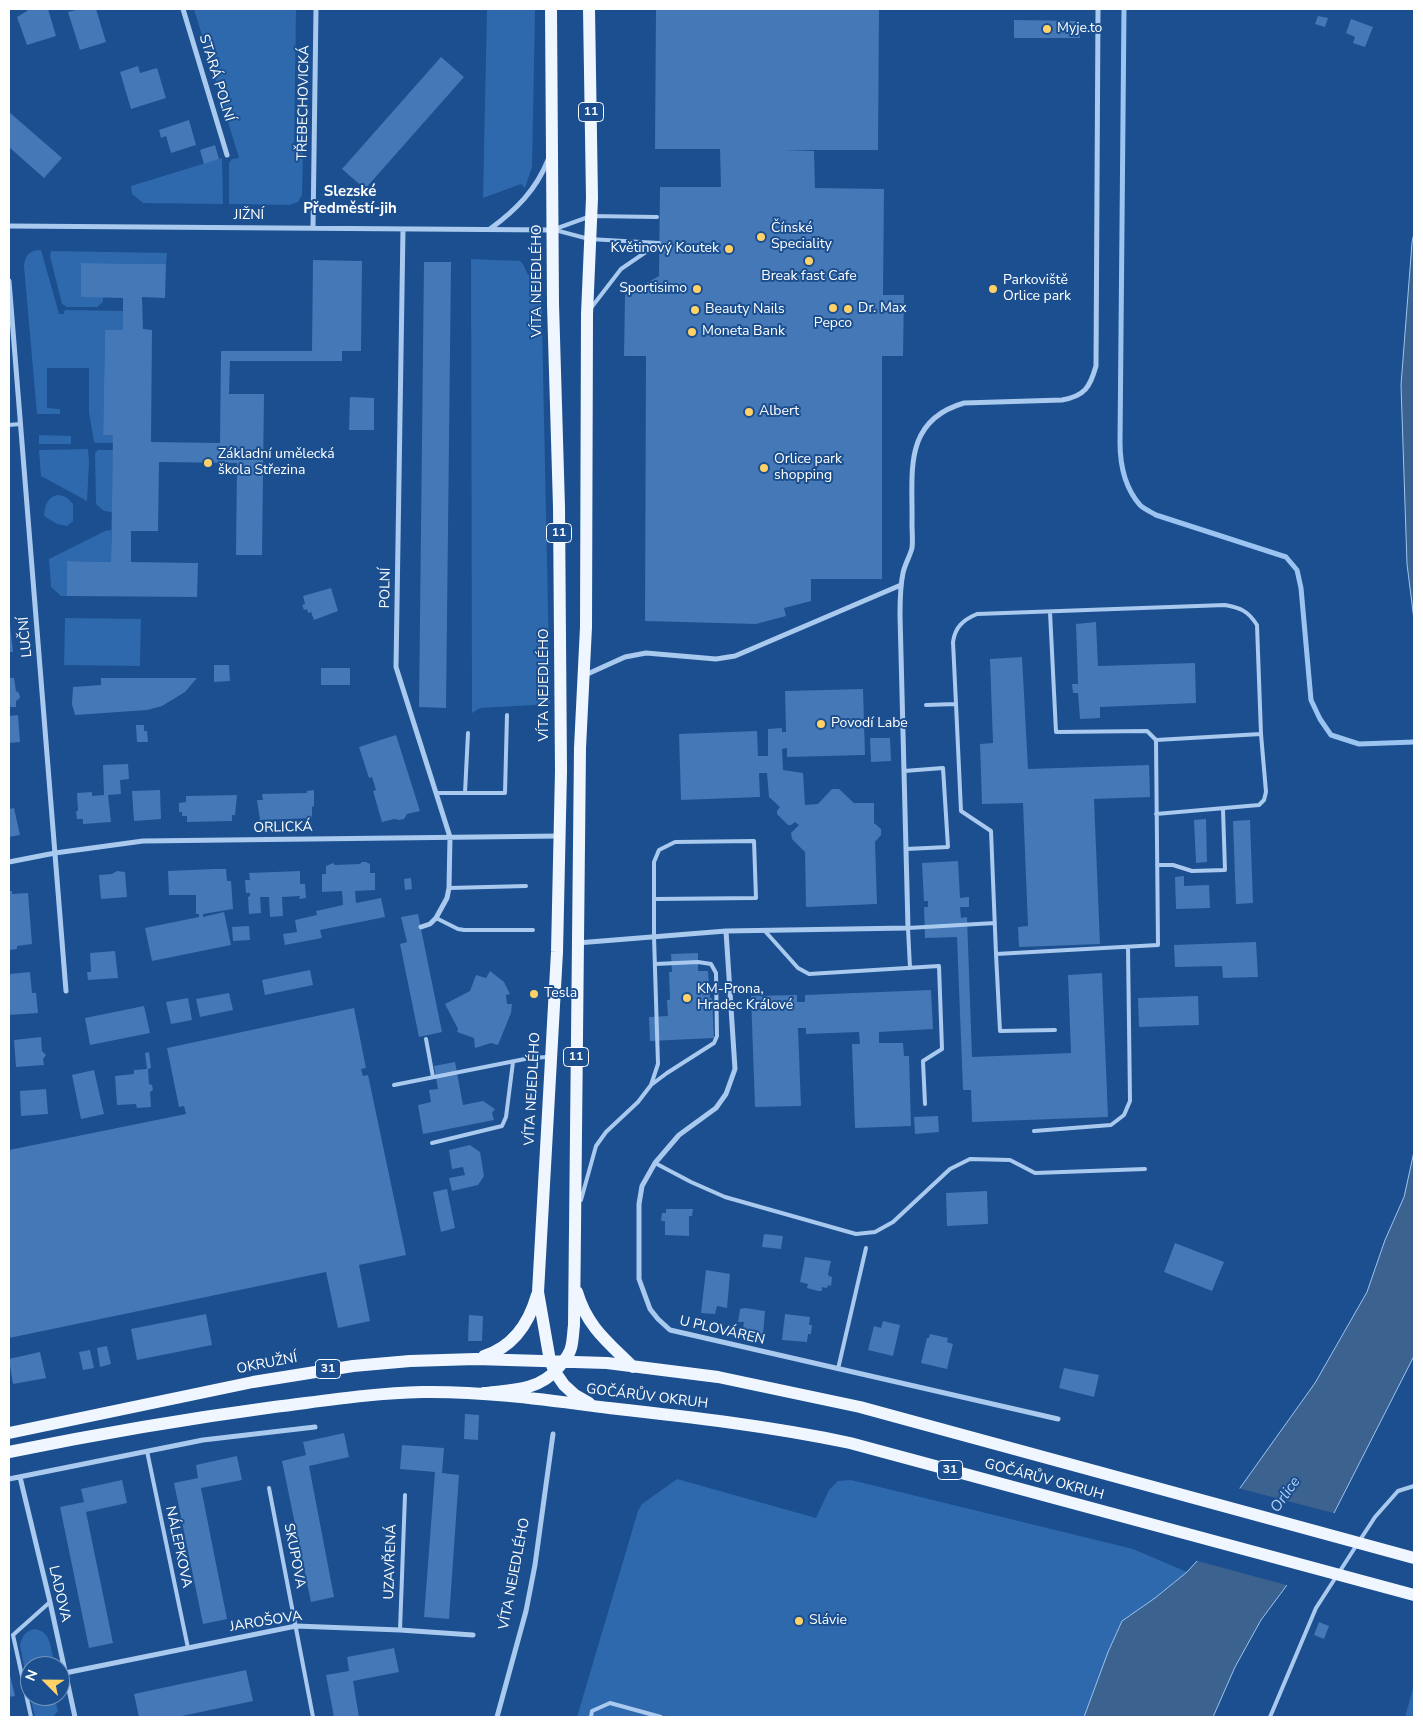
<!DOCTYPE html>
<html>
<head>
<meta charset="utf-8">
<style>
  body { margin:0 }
  #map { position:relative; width:1423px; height:1726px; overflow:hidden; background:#1b4f8f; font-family:"Nunito Sans",sans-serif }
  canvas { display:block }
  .frame { position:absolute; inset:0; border:10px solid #fff; pointer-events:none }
  .north { position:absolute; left:20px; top:1656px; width:50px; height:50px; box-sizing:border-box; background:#1b4f8f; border:1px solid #7695bc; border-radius:50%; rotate:293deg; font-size:14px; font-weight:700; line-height:20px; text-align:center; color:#fff }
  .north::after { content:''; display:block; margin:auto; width:18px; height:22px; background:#ffd166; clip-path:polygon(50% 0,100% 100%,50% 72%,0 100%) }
</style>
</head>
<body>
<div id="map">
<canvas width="1423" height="1726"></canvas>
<div class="frame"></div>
<div class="north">N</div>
</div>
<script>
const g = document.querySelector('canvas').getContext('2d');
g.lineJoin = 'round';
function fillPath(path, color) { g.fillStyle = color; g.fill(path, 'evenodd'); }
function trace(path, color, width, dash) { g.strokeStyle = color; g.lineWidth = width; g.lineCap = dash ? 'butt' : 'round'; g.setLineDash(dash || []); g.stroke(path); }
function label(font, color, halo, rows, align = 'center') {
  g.font = font + ' "Nunito Sans",sans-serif'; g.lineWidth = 4; g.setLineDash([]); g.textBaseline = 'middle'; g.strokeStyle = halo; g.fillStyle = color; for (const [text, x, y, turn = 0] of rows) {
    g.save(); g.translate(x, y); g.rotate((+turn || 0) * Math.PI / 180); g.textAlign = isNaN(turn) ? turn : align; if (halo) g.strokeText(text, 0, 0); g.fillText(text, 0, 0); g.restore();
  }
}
const green = new Path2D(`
  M194 9H296L294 149H303L302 195 298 202 289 205 229 204V163L232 159 239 158Z
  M487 9H535L532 167 525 188 521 184 483 198Z
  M222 158 223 204 143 203 132 194 131 186Z
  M41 250 59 314H64V311L66 310 123 311V330H105L103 435H113V443H96L94 442 89 412V368H47V408L60 409V414H37L24 266C25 255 30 250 41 250Z
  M51 251 167 253 166 264 81 263V296L103 297V302L97 307H67L62 304 50 256Z
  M471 259 520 261 523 264 528 275H541L550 704 480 708 472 713Z
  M39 435 71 436V444H39Z
  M88 449 89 462 87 501 41 476 39 450Z
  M98 450H113L112 512 104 511 96 504 95 453Z
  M59 495 66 497 73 504V521L67 526 57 524 44 516C45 506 47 496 59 495Z
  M111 530V562L67 561V596H61L51 587 49 559 105 531Z
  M65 618 141 619 140 666 64 665Z
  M677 1479 816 1518 829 1490 838 1481 851 1480 1133 1549 1187 1572 1155 1598 1122 1621 1108 1652 1084 1717H577L638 1511 642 1504Z
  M35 1629C50 1632 50 1644 53 1657L48 1666H30V1695L20 1646C21 1637 26 1630 35 1629Z
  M1414 1685V1717H1405Z
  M30 1696H54L58 1711 53 1717H35Z`);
const water = new Path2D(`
  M1414 233V620L1407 564 1401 385 1412 243Z
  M1414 1152V1356L1334 1513 1287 1585 1261 1620 1235 1667 1213 1717H1084L1108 1652 1122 1621 1155 1598 1187 1572 1197 1561 1240 1488 1315 1383 1367 1292 1385 1240 1404 1197Z`);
const pier = new Path2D(`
  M1238 1488 1337 1514 1290 1586 1194 1560Z`);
const stream = new Path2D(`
  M1124 9 1120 442C1120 465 1124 487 1140 505 1144 509 1151 512 1156 515L1286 557 1297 570 1301 588 1311 700 1320 719 1331 735 1359 744 1414 742`);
const building = new Path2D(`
  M27 9H48L56 36 27 45 17 17 27 11Z
  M80 9H96L106 42 80 50 68 12Z
  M656 9H879L878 150H783L814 151 815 188 884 189 883 295H904L903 356H882V579H811V601L784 608 786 616 756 624 645 621 646 356H624L625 295 659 276 660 187H721L720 149H655Z
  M1318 16 1328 18 1325 27 1315 24Z
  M1351 19 1373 27 1365 47 1353 43 1355 37 1346 33Z
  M1014 20 1080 21V38H1014Z
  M441 57 464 77 365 189 342 169Z
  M138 66 140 73 157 68 166 98 131 109 120 72Z
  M9 112 62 158 44 178 9 147Z
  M189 120 196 145 171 153 166 136 161 138 159 130Z
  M215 145 219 159 204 164 200 150Z
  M313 260 362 261 361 351H342V361H230L229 394H264L262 555H236L237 463 159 462 158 531H131V562L198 563 197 597 67 596V561L111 562 113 435H103L105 330H123V298L81 297V263L166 264 165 298 142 297 143 329 152 330 151 442 220 443 221 351H312Z
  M424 262H451L446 708 419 707Z
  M350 397 374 398V430H349Z
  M331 588 338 611 314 620 311 612 308 613 307 609 304 610 302 605 305 604 303 596Z
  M1096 622 1098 666 1195 663 1196 703 1100 707V718L1080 719 1078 693H1073L1072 684H1078L1076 624Z
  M9 625H10L13 652H9Z
  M1022 657 1028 769 1149 765 1150 797 1094 799 1100 944 1019 947 1018 927 1028 926 1023 803 982 804 980 744 993 743 990 659Z
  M214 665H229L230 681 214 682Z
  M321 668H350V685H321Z
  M9 678H14L16 691 19 693 20 698 16 701V707H9Z
  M101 678H197L185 692 162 706 147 710 75 715 72 704 73 687 101 685Z
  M863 689 865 755 787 757V748L782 749 783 770 803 773 805 805 818 804 832 789H839L854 803H874V823L881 829V835L875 842 877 904 806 907 805 852 792 839 791 833 799 825 795 822 791 825H788L777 814V811L780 807 769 797 767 773H759L760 797 681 800 679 734 757 731 758 756H768V729L782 728V732H786L785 691Z
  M18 715 20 742 9 743V716Z
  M136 725H144V731H147L148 742H137Z
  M396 735 420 811 407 814 404 819 399 820 394 819 382 822 373 791 376 790 372 777 369 778 359 747Z
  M870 738H890L891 761 871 762Z
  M128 764 129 779 120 780 121 794 108 795 111 822 83 824V819H77L76 811H78L77 793 92 792V796L104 795 103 765Z
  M160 790 161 819 134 821 132 791Z
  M314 790V806L312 807V818L260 820 257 800H263L262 794 307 793V791Z
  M237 795 235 815H232V821L187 822V816H182V812H179V803L186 802V796Z
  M14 808 20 835 9 837V809Z
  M1206 819 1207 862 1196 863 1194 820Z
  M1250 820 1253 903 1236 904 1233 821Z
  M958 861 960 898 969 897V907H960L961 918 967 917 972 1057 1071 1053 1068 975 1102 973 1108 1117 972 1122 971 1090H963L957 937 925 938 924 907H928V901H924L922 863Z
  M362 862H366L370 864V873H375V890L355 891 356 903 381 898 385 917 320 930 322 938 285 945 283 934 297 932 295 920 317 915 316 911 343 905 342 891 322 892V874H326V866L333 863 335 865 360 864Z
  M214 869H226L227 881H231L233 909 203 914V917L224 912 231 945 152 961 145 928 199 917V914H196V895H169L168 871Z
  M117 871 125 872 127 897 101 899 99 875 112 874Z
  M300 871V884H305L306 898 299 899 300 896 282 897 283 916 270 917 269 897H260L261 913 249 914 248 897 250 896V893H246L245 880H250L249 873Z
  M1184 876V886L1209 885 1210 908 1176 909 1175 877Z
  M411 878 412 889 405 890 404 879Z
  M9 891H12V894L28 893 32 944 17 946V949L9 950Z
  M418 914 442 1032 419 1037 400 944 407 942 401 917Z
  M249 926 250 940 233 941 232 927Z
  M1256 942 1258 977 1223 978 1222 966 1175 967 1174 945Z
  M115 951 118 978 88 980 87 972H91L90 953Z
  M698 953V971H708L710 998H712L714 1038 650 1041 649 1017 668 1016 667 1000H670L669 972H672L671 954Z
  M310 970 313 985 265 995 262 980Z
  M490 971 504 982 510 994 506 995 507 1004H512L511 1013 498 1045 491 1043 475 1048 474 1038 457 1032 458 1029 445 1004 470 991 476 975 486 978Z
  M30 972 32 993H36L38 1013 9 1015V974Z
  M931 990 933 1029 879 1032V1043H903L904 1056H909L911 1126 855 1128 852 1044H860L859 1032 806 1034V1028H798L801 1106 755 1107 751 996 797 995V1002H805V995Z
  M229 993 233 1010 200 1017 196 999Z
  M1198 996 1199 1025 1139 1027 1138 998Z
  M188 998 192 1020 171 1024 166 1002Z
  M144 1006 150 1033 90 1045 85 1018Z
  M354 1008 366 1068 361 1069 363 1076 368 1075 406 1255 359 1265 370 1321 338 1328 326 1272 9 1338V1150L186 1114 184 1106 179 1107 167 1048Z
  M41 1037 42 1051 46 1055 43 1059 44 1065 16 1067 14 1040Z
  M149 1052 151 1068 148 1069 149 1084 152 1085 153 1090 150 1092 151 1107 137 1108 136 1104 117 1105 115 1076 134 1074V1070L147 1069 145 1053Z
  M455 1062 463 1105 483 1101 495 1109 492 1113 494 1120 423 1134 418 1105 431 1102 429 1090 438 1089 434 1066Z
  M94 1070 104 1114 81 1119 72 1075Z
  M46 1089 48 1114 21 1116 20 1091Z
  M938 1116 939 1132 915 1134 914 1117Z
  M470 1145 480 1152 484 1176 478 1185 452 1191 449 1178 465 1175 463 1167 452 1169 449 1150Z
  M447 1189 455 1228 441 1232 433 1192Z
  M987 1191 988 1224 947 1226 946 1193Z
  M666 1209H693L692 1216H689V1236L665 1235V1221H661L662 1213H666Z
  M764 1234 783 1236 781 1249 762 1247Z
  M1175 1243 1224 1262 1212 1291 1164 1272Z
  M805 1257 831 1261 828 1274 829 1276 832 1277 831 1286 828 1285 827 1288 822 1287V1291H818L807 1288 808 1284 800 1282Z
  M706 1270 730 1274 727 1308 717 1306 715 1314 701 1313Z
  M745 1308 765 1311 763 1334H761L760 1337 742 1335 744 1322H738L740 1309Z
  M206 1314 212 1345 137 1360 131 1329Z
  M785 1314 810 1317 809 1325H812L811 1334H808L807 1342 782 1340Z
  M469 1315 483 1316 482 1341H468Z
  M883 1321 900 1325 893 1356 868 1350 874 1326 881 1328Z
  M930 1334 948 1338 947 1342 953 1344 947 1369 921 1363 927 1338H929Z
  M107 1346 111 1364 100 1367 97 1348Z
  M90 1350 94 1368 83 1370 79 1352Z
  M40 1352 46 1378 13 1384 9 1359Z
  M1064 1368 1099 1375 1094 1397 1059 1388Z
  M465 1414 479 1415 478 1440 464 1439Z
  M344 1433 349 1457 309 1466 334 1597 311 1602 282 1461 306 1455 303 1442Z
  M402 1445 444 1448 442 1473 459 1475 449 1619 424 1617 435 1472 400 1469Z
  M237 1456 242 1480 201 1488 227 1619 203 1624 174 1483 198 1478 196 1465Z
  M122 1480 127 1503 86 1512 113 1643 89 1648 60 1507 84 1502 81 1489Z
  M1319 1622 1329 1626 1324 1639 1314 1635Z
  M394 1648 399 1672 353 1681 359 1717H334L326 1675 349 1671 347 1657Z
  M246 1670 253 1701 177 1717H139L134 1694Z
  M9 1671 15 1696 9 1697Z`);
const service = new Path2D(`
  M555 229 591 216 657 217
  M555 230 589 239 659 243
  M591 308 621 269 659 243
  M9 425 20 424
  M956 704 953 642C955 627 963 620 977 614L1225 605C1241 608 1248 611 1257 625L1261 734 1156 740
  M926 705 956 704 961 811 991 831 996 954 1158 945 1156 740 1147 731 1056 732 1050 612
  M904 771 943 768 948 847 906 849
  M436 793H505L507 715
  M465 793 468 733
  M1156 814 1259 805 1264 800 1266 792 1261 734
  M1157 865H1173L1192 871 1225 870 1223 809
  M449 888 526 886
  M436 918 458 929 464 930H533
  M764 930 798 968 809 974 939 966 942 1049 923 1061 925 1104
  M996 954 1000 1031 1055 1030
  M910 968 908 928 995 923
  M426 1039 433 1077
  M394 1085 530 1058 548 1057
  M651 1085 667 1073 714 1043 717 1036 716 973 711 964 698 962 655 964
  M1034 1131 1111 1125 1124 1115 1130 1101 1128 947
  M432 1143 502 1126 506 1117 513 1062
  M655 1163 691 1182 725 1197 856 1234 875 1232 893 1222 950 1169 970 1159 1010 1160 1035 1173 1145 1169
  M581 1200 596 1146 606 1132 638 1102 651 1085 658 1064 654 937V862L659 850 675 842 754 841 756 898 654 899
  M838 1369 866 1248
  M147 1451 188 1648
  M269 1488 313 1717
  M1360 1540 1375 1517 1398 1491 1414 1486
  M1340 1571 1356 1546
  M400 1630 405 1495
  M31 1717 13 1635 50 1602
  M591 1717 592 1711 610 1703 661 1717
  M1270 1717 1316 1608 1336 1577`);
const minor = new Path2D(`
  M183 9 227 155
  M9 226 552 230
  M313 228 316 9
  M403 229 396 667 450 837 449 888 447 898 436 918 430 924 421 927
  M490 229C516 210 536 190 548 160
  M9 281 66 991
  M583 676 625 657 646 653 716 659 735 656 901 585
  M9 862 55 853 143 841 560 836
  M726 931 735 1069 726 1094 716 1108 679 1135 655 1163 642 1186 639 1204V1279L650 1309 658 1319 670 1330 1058 1419
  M577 943 726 931 908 928 900 615C900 601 900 587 903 573 905 564 910 556 912 548 913 540 912 532 912 524 913 473 902 421 964 403L1062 400C1085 396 1090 387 1096 366L1098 9
  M20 1477 50 1602 75 1717
  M9 1479 203 1440 315 1427
  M65 1673 296 1626 400 1630 473 1635
  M497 1717 526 1611 535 1565 553 1434`);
const primary = new Path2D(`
  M551 9 553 304 559 507 561 771 557 952 538 1292 550 1361 555 1372 564 1385 575 1395 589 1403
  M577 1292C587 1327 609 1343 633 1367
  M484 1356C513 1347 529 1323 537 1295
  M484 1393C511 1390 539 1391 558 1368 563 1362 569 1356 571 1348 573 1341 573 1333 574 1325L580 748 586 627 587 314 592 198 589 9
  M9 1433 253 1382 353 1366 410 1361 476 1359 607 1363 718 1377 860 1407 1414 1558
  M9 1452C97 1434 185 1419 274 1407 323 1401 373 1393 422 1392 485 1391 547 1400 609 1408 690 1417 770 1426 850 1443L1414 1595`);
const markers = [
  [1047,29,5,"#ffd166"],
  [761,237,5,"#ffd166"],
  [729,249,5,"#ffd166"],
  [809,261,5,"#ffd166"],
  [697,289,5,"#ffd166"],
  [993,289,5,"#ffd166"],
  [833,308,5,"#ffd166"],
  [848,309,5,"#ffd166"],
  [695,310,5,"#ffd166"],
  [692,332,5,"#ffd166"],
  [749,412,5,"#ffd166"],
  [208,463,5,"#ffd166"],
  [764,468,5,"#ffd166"],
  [821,724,5,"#ffd166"],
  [534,994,5,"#ffd166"],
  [687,998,5,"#ffd166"],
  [799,1621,5,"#ffd166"]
];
const shields = [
  [591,112,25],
  [559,533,25],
  [576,1057,25],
  [328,1369,25],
  [950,1470,25]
];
const shieldNames = [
  ["11",591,112],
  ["11",559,533],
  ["11",576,1057],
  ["31",328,1369],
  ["31",950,1470]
];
const poiNames = [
  ["Myje.to",1057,29],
  ["Čínské",771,229],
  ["Speciality",771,245],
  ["Květinový Koutek",719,249,"right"],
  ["Break fast Cafe",809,277,"center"],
  ["Parkoviště",1003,281],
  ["Orlice park",1003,297],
  ["Sportisimo",687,289,"right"],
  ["Dr. Max",858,309],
  ["Beauty Nails",705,310],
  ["Pepco",833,324,"center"],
  ["Moneta Bank",702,332],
  ["Albert",759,412],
  ["Základní umělecká",218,455],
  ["škola Střezina",218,471],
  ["Orlice park",774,460],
  ["shopping",774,476],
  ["Povodí Labe",831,724],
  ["KM-Prona,",697,990],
  ["Hradec Králové",697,1006],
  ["Tesla",544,994],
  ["Slávie",809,1621]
];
const streetNames = [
  ["STARÁ POLNÍ",216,78,73],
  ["TŘEBECHOVICKÁ",304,103,-89],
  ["JIŽNÍ",249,216],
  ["VÍTA NEJEDLÉHO",538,281,-90],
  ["POLNÍ",386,588,-89],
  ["LUČNÍ",26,637,-95],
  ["VÍTA NEJEDLÉHO",545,685,-90],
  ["ORLICKÁ",283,828,-1],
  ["VÍTA NEJEDLÉHO",533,1089,-87],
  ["U PLOVÁREN",722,1331,13],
  ["OKRUŽNÍ",267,1364,-11],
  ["GOČÁRŮV OKRUH",647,1397,7],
  ["GOČÁRŮV OKRUH",1044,1480,15],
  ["NÁLEPKOVA",178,1547,78],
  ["SKUPOVA",294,1556,79],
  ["UZAVŘENÁ",391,1562,-88],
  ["VÍTA NEJEDLÉHO",515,1574,-79],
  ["LADOVA",59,1594,77],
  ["JAROŠOVA",266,1622,-9]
];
const neighbourhoodNames = [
  ["Slezské",350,192],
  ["Předměstí-jih",350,209]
];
const waterNames = [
  ["Orlice",1286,1495,-55]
];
fillPath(green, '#2e69ad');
fillPath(water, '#3c6290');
trace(water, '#9cc4f0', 1);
fillPath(pier, '#1b4f8f');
trace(stream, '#9cc4f0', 5);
fillPath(building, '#4478b7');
trace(service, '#a9c9ee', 4);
trace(minor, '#a9c9ee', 5);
trace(primary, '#f0f6ff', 12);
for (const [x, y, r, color] of markers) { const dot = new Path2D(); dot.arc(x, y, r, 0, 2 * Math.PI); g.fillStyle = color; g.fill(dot); trace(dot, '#1b4f8f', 2); }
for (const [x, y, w] of shields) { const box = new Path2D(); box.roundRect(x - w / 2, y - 9.5, w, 19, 4); g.fillStyle = '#1b4f8f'; g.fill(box); trace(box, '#fff', 1); }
label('bold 12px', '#fff', null, shieldNames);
label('14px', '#fff', '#1b4f8f', poiNames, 'left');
label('14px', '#fff', '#1b4f8f', streetNames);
label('bold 15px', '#fff', '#1b4f8f', neighbourhoodNames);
label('italic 15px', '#b5d3f5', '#1b4f8f', waterNames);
</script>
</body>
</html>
